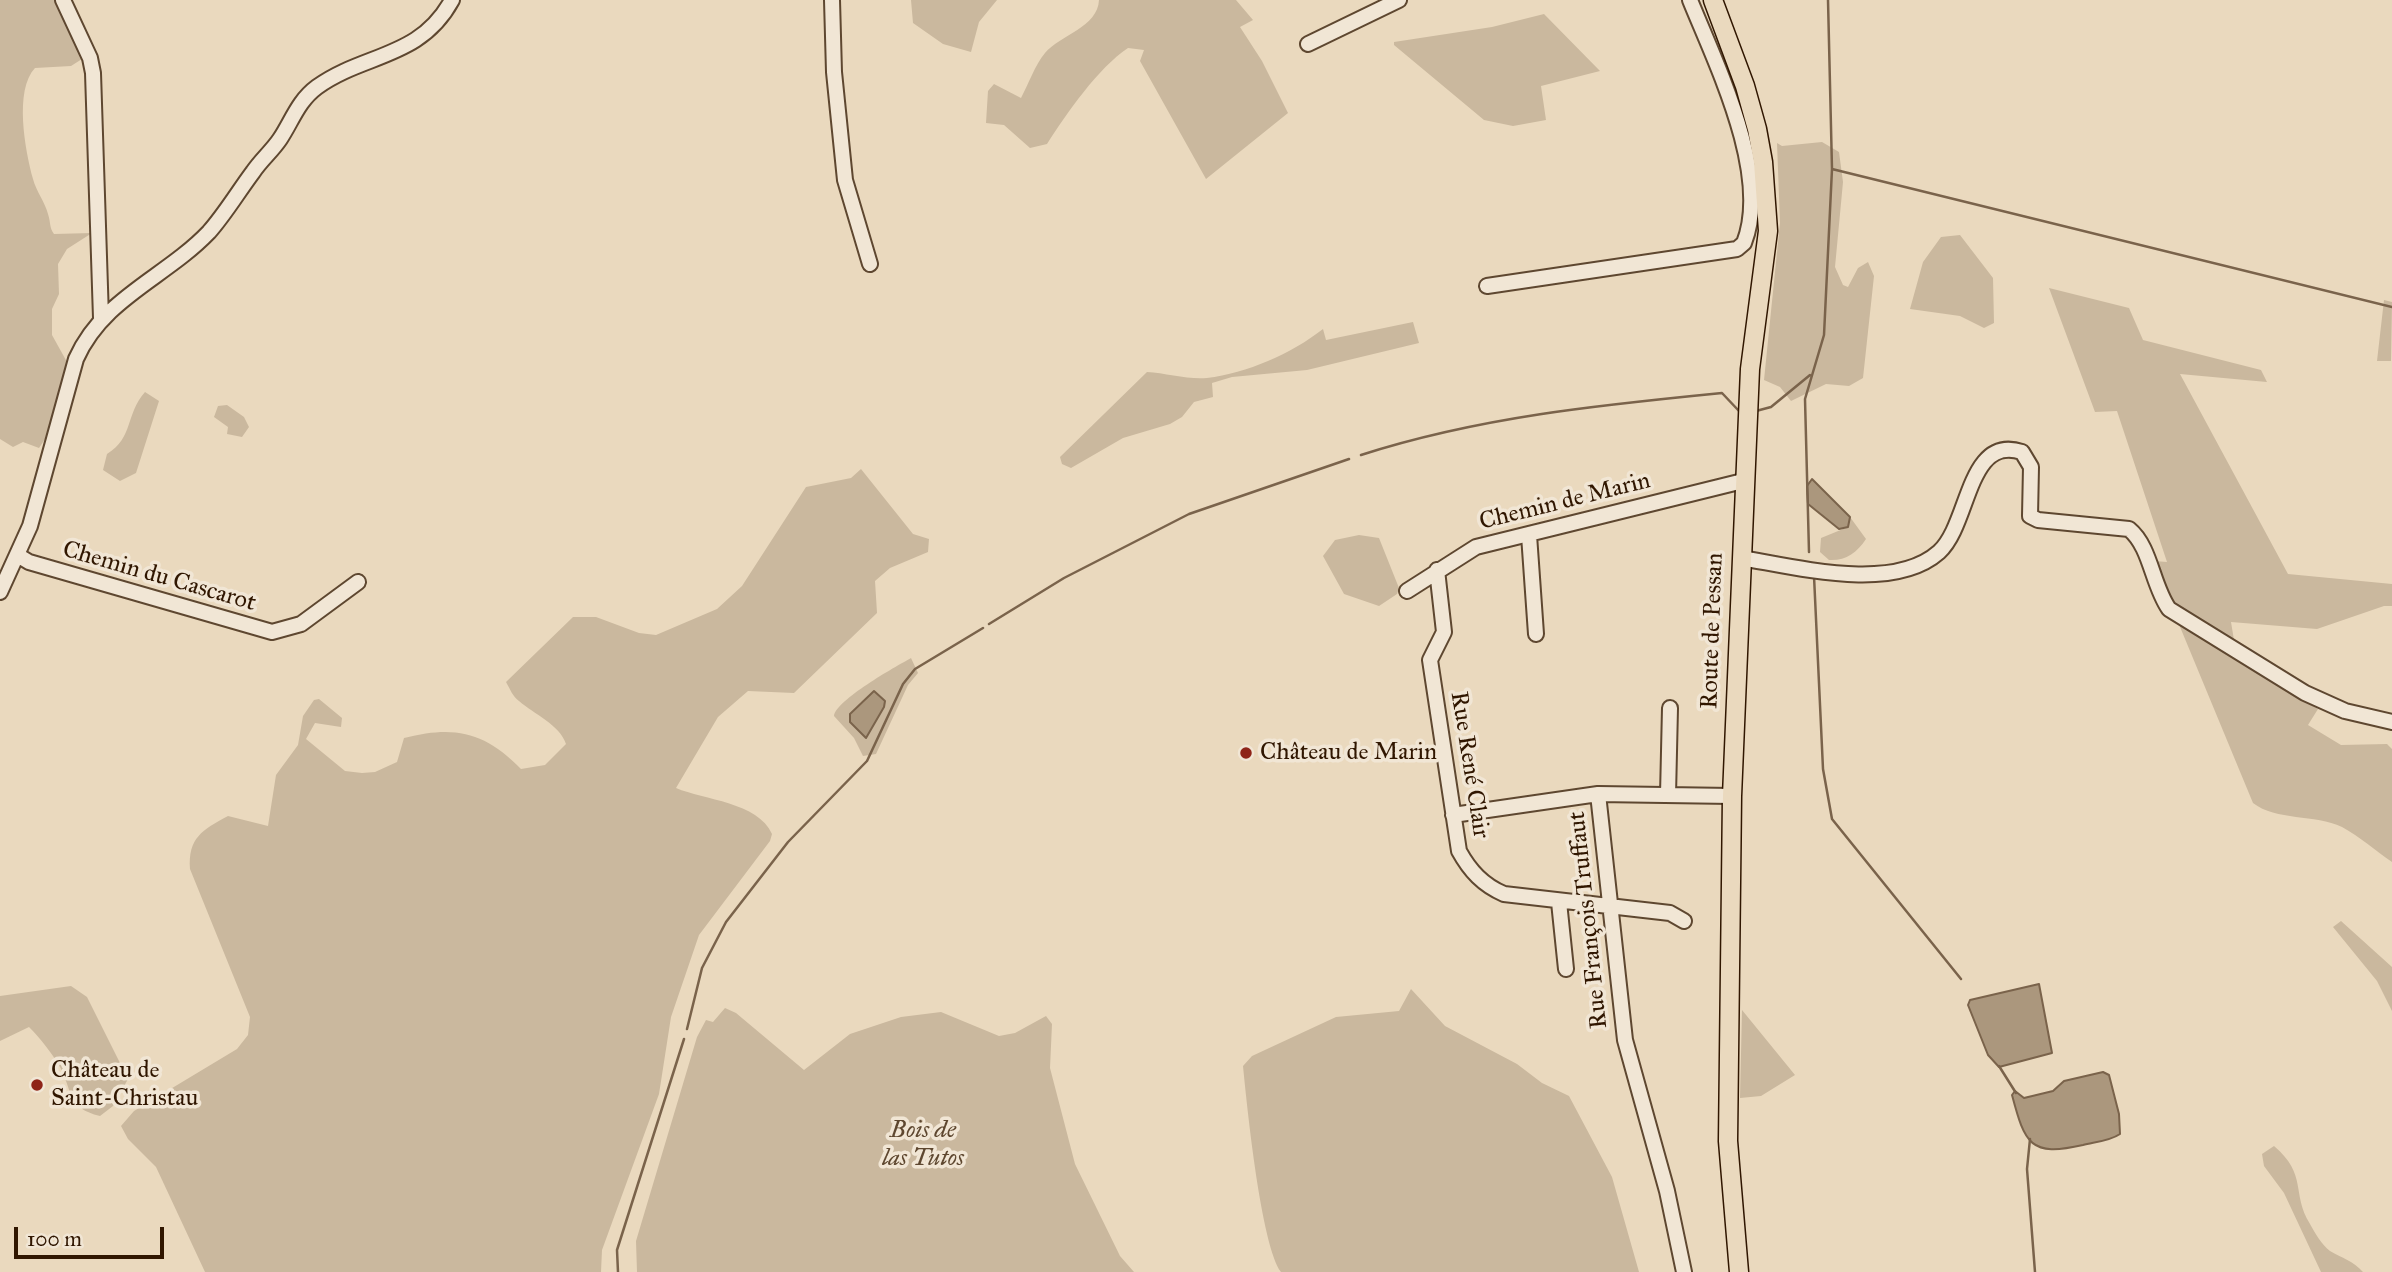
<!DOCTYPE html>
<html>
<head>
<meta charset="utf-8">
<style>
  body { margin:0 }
  #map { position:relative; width:2392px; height:1272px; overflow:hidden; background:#ead9be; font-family:"IM FELL Great Primer",serif }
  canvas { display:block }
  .scale { position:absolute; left:14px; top:1227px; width:150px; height:32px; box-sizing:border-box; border:4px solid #301600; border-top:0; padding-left:9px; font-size:21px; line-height:24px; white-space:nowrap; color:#301600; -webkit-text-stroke:5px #f1e6d5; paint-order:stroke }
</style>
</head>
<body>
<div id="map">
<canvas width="2392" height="1272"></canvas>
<div class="scale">100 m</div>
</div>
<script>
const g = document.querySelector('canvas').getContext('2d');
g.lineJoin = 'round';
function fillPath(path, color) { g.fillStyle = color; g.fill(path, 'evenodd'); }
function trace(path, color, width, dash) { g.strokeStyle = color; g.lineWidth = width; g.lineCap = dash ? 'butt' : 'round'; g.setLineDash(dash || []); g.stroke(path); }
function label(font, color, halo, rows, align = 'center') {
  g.font = font + ' "IM FELL Great Primer",serif'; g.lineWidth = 7; g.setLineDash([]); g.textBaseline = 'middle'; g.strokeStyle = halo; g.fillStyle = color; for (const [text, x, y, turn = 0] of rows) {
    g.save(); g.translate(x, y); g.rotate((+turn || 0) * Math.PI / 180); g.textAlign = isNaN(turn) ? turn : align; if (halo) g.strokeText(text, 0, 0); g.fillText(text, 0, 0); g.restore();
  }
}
const green = new Path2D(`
  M0 0H59L82 59 71 66 35 68C14 90 25 150 33 179 36 191 45 202 48 214 51 223 49 227 54 234L92 233 67 249 58 264 59 294 52 309V335L67 362 45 439 39 448 23 442 13 447 0 439Z
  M911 0H997L979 22 971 52 943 44 913 23Z
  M1099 0H1236L1253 20 1240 27 1262 61 1288 113 1206 179 1140 61 1144 50 1128 48C1098 68 1067 113 1047 144L1030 148 1004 125 986 123 988 91 994 84 1021 98C1028 85 1035 65 1045 53 1060 35 1098 27 1099 0Z
  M1544 14 1600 71 1541 86 1546 120 1513 126 1484 120 1394 45V42L1492 27Z
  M1822 142 1839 152 1843 182 1835 267 1843 285 1848 287 1858 268 1868 262 1874 276 1863 378 1849 386 1826 384 1791 401 1780 387 1764 380 1780 223 1777 143 1782 146Z
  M1960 235 1993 278 1994 323 1984 328 1960 316 1910 309 1923 262 1941 237Z
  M2049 288 2129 308 2143 340 2261 370 2267 382 2180 374 2288 574 2392 584V606H2384L2317 629 2231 622 2235 646 2177 608 2168 598 2154 561 2167 562 2117 411 2095 412Z
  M2384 300 2392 302 2391 361H2377Z
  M1413 322 1419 343 1307 370 1232 377 1212 383 1213 397 1194 402 1182 417 1170 424 1123 438 1071 468 1062 464 1060 457 1147 372C1166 373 1189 380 1207 378 1247 373 1291 354 1323 329L1326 340Z
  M145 392 159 401 136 473 120 481 103 470 107 454C134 437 125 415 145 392Z
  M227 405 244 417 249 427 242 437 227 434 228 427 214 417 218 406Z
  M861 469 913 534 929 539 928 552 890 568 875 581 877 613 794 693 748 691 718 717 676 788C704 800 758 802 772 834L770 841 699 935 671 1017 659 1094 602 1250 601 1272H205L156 1167 128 1139 121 1126 134 1111 237 1049 248 1035 250 1017 190 869C188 838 202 830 228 816L268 826 276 775 298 745 303 716 314 700 319 699 342 718 341 727 315 723 306 739 345 771 362 773 375 772 397 762 404 738C455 725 485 732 521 769L545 765 566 744C560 725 534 714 519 701 513 697 510 689 506 682L573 617H596L639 633 656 635 717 609 742 586 806 487 851 478Z
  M1850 517 1866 539C1857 553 1845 561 1829 560L1820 552 1821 538 1848 527Z
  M1359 535 1379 538 1399 588 1397 594 1379 606 1344 594 1323 556 1335 540Z
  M2178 622 2318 709 2308 725 2341 745 2387 744 2392 749V862C2376 851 2359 836 2342 827 2315 814 2276 821 2253 803Z
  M911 658 918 673 908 685 876 754 863 756 854 738 834 716C836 700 895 667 911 658Z
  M2341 921 2392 967V1011L2377 981 2333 927Z
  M71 986 87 997 128 1079 113 1106 100 1116C67 1108 73 1092 60 1067 51 1052 41 1039 29 1027L0 1041V996Z
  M1411 989 1445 1026 1517 1064 1542 1083 1569 1096 1612 1177 1639 1272H1281C1261 1245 1247 1106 1243 1066L1252 1056 1336 1017 1399 1011Z
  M725 1008 736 1013 804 1070 850 1034 901 1017 941 1012 999 1036 1015 1033 1046 1016 1052 1024 1050 1068 1075 1164 1120 1256 1134 1272H637L636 1241 697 1037 706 1020 713 1022Z
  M1742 1010 1795 1075 1761 1096 1740 1098Z
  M2274 1146C2308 1175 2291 1193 2310 1224 2315 1233 2322 1245 2330 1251 2342 1258 2353 1261 2363 1272H2321L2284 1193 2264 1166 2262 1154Z`);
const water = new Path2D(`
  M1812 479 1850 517 1848 527 1839 529 1808 504 1807 486Z
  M874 691 885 701 884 707 866 738 850 722V714Z
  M2039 984 2052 1053 1999 1067 1988 1055 1968 1005 1970 1000Z
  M2103 1072 2109 1075 2119 1114 2120 1134C2110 1141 2095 1142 2083 1145 2030 1157 2025 1144 2012 1095L2015 1091 2024 1098 2053 1091 2064 1081Z`);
const stream = new Path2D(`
  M1832 169 2392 307
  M1756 411 1771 407 1810 375
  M1361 455C1479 417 1600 405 1722 393L1739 411
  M1809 552 1805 399 1824 335 1832 169 1828 0
  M1814 576 1823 769 1832 819 1961 979
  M989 624 1064 578 1189 514 1349 459
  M687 1029 702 968 726 922 788 842 867 761 903 684 915 669 983 628
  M1999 1066 2016 1093
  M2030 1139 2027 1169 2035 1272
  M618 1272 617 1250 684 1039`);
const minor = new Path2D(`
  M63 0 90 58 93 73 101 318
  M832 0 834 72 845 180 870 264
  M1308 44 1399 0
  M1487 286 1737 249 1744 243C1771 175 1716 64 1690 0
  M1529 535 1536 634
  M19 556 29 562 272 632 301 624 358 582
  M1741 558C1796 567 1893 593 1939 552 1970 524 1967 434 2022 452L2031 467 2030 516 2038 520 2129 529C2151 547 2152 585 2169 609L2305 693 2345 711 2392 722
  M1437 570 1444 632 1430 660 1459 851C1470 871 1483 885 1504 894L1670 913 1684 921
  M1407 591 1476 547 1743 481
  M0 592 30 526 76 359C103 298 165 278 209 232 225 214 238 192 253 172 261 160 272 151 280 139 292 121 298 101 317 87 364 53 420 59 452 0
  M1598 794 1625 1040 1667 1191 1684 1272
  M1668 795 1670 708
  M1453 815 1598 794 1732 796
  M1559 902 1566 969`);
const major = new Path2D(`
  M1713 0 1745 86 1757 129 1763 162 1768 231 1750 369 1732 796 1728 1141 1739 1272`);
const markers = [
  [1246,753,7,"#8f2418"],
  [37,1085,7,"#8f2418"]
];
const streetNames = [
  ["Chemin de Marin",1565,502,-14],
  ["Chemin du Cascarot",159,577,16],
  ["Route de Pessan",1713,631,-88],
  ["Rue René Clair",1469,765,81],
  ["Rue François Truffaut",1589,920,-96]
];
const poiNames = [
  ["Château de Marin",1260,753],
  ["Château de",51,1071],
  ["Saint-Christau",51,1099]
];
const parkNames = [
  ["Bois de",923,1131],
  ["las Tutos",923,1159]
];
fillPath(green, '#cab89e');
fillPath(water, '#ab977d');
trace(water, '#7a634b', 2);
trace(stream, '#7a634b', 2.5);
trace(minor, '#5e4730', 18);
trace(major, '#301600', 21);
trace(minor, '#f1e6d5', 14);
trace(major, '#ead9be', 18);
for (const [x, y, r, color] of markers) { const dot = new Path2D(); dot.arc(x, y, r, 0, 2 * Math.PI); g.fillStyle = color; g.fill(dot); trace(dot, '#f1e6d5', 2.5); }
label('24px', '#301600', '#f1e6d5', streetNames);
label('24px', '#301600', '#f1e6d5', poiNames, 'left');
label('italic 24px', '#5e472f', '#f1e6d5', parkNames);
</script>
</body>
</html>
